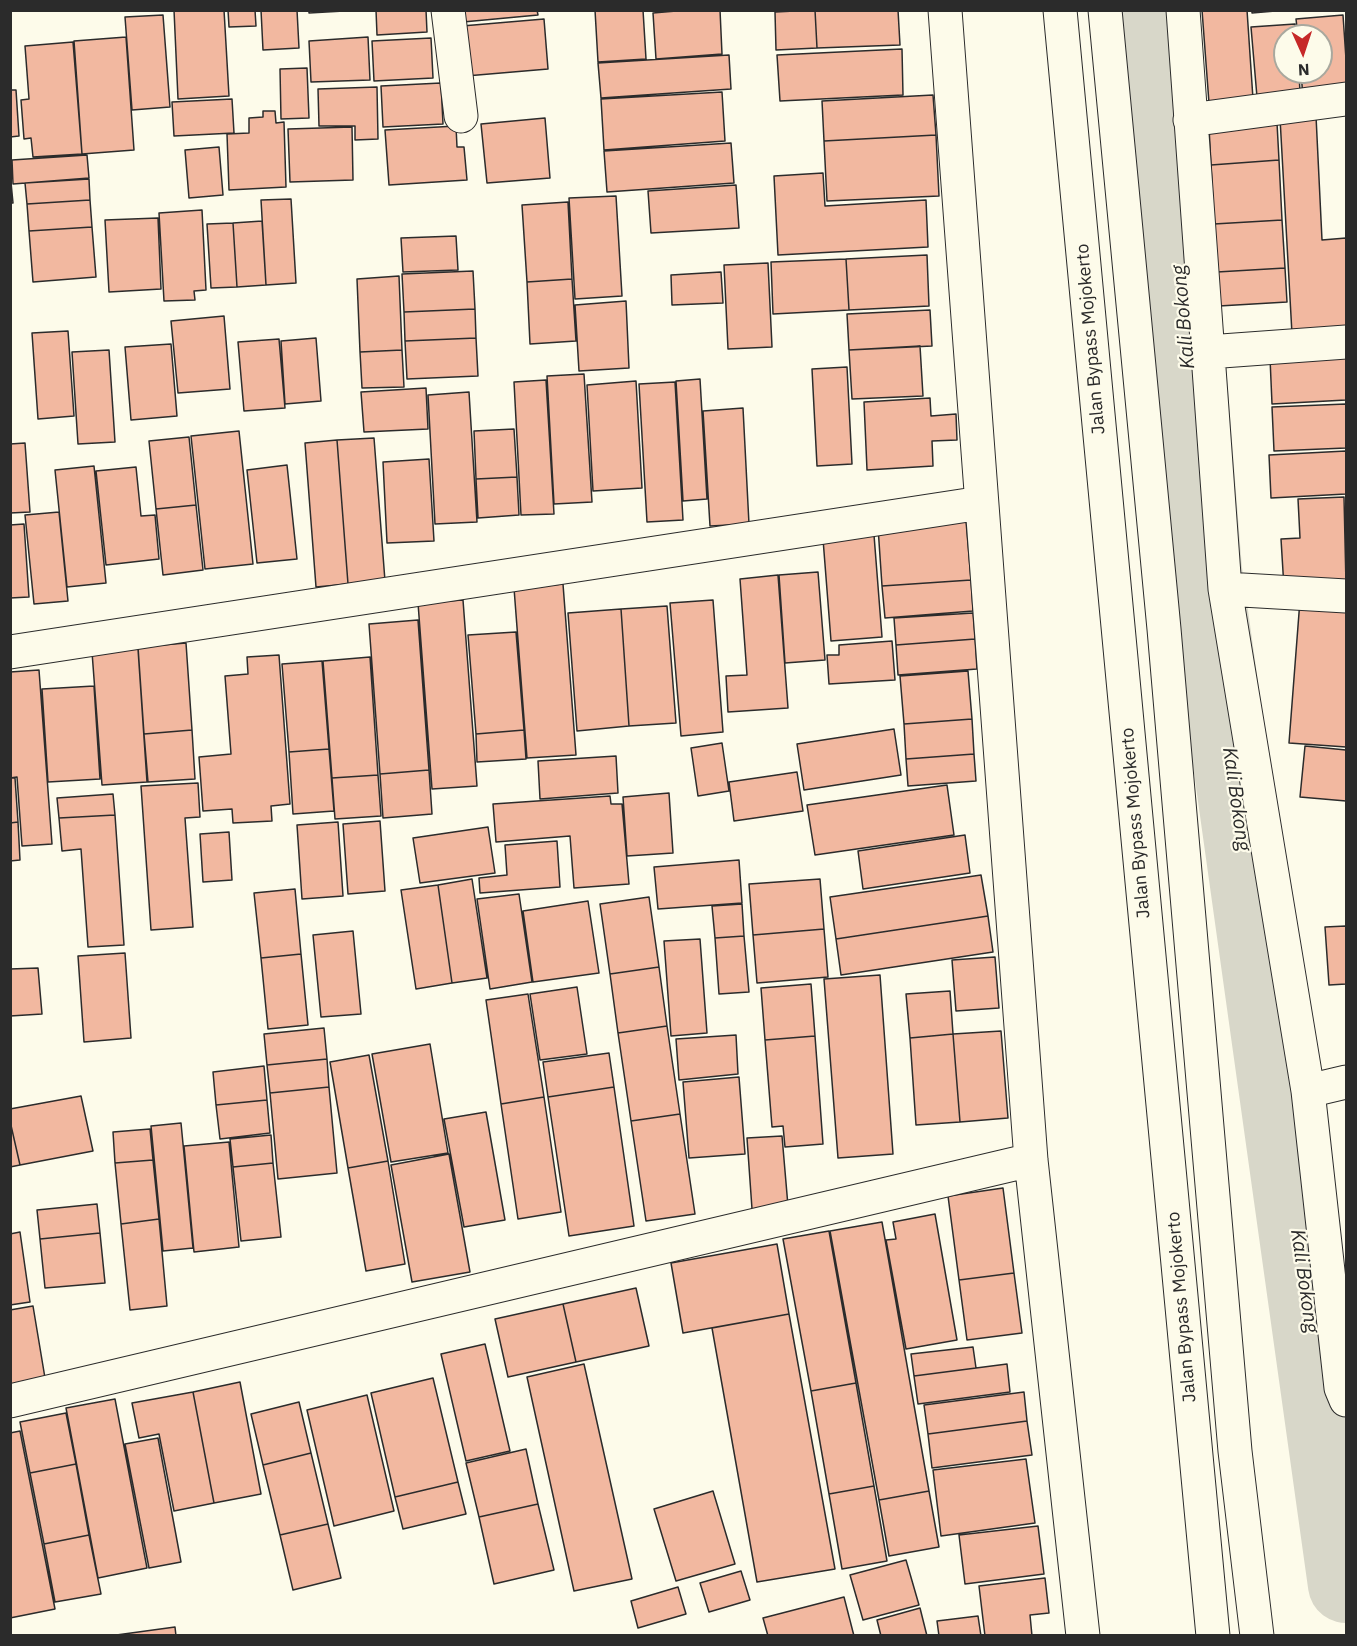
<!DOCTYPE html>
<html>
<head>
<meta charset="utf-8">
<style>
  body { margin:0 }
  #map { position:relative; width:1357px; height:1646px; overflow:hidden; background:#fdfbea; font-family:"IBM Plex Sans",sans-serif }
  canvas { display:block }
  .frame { position:absolute; inset:0; border:12px solid #2b2b2b; pointer-events:none }
  .north { position:absolute; left:1273px; top:24px; width:60px; height:60px; box-sizing:border-box; background:#fdfbea; border:2px solid #a9a89e; border-radius:50%; rotate:177deg; font-size:16px; font-weight:700; line-height:24px; text-align:center; color:#2b2b2b }
  .north::after { content:''; display:block; margin:auto; width:21px; height:27px; background:#c62828; clip-path:polygon(50% 0,100% 100%,50% 72%,0 100%) }
</style>
</head>
<body>
<div id="map">
<canvas width="1357" height="1646"></canvas>
<div class="frame"></div>
<div class="north">N</div>
</div>
<script>
const g = document.querySelector('canvas').getContext('2d');
g.lineJoin = 'round';
function trace(path, color, width, dash) { g.strokeStyle = color; g.lineWidth = width; g.lineCap = dash ? 'butt' : 'round'; g.setLineDash(dash || []); g.stroke(path); }
function fillPath(path, color) { g.fillStyle = color; g.fill(path, 'evenodd'); }
function label(font, color, halo, rows, align = 'center') {
  g.font = font + ' "IBM Plex Sans",sans-serif'; g.lineWidth = 4.5; g.setLineDash([]); g.textBaseline = 'middle'; g.strokeStyle = halo; g.fillStyle = color; for (const [text, x, y, turn = 0] of rows) {
    g.save(); g.translate(x, y); g.rotate((+turn || 0) * Math.PI / 180); g.textAlign = isNaN(turn) ? turn : align; if (halo) g.strokeText(text, 0, 0); g.fillText(text, 0, 0); g.restore();
  }
}
const river = new Path2D(`
  M1160 10 1204 570 1346 1585`);
const building = new Path2D(`
  M174 10H224L229 96 178 99Z
  M228 10H255L256 26 229 27Z
  M261 10H297L299 48 263 50Z
  M309 10H344V11L309 13Z
  M376 10H426L427 32 377 35Z
  M462 10H537L538 15 463 22Z
  M595 10H643L646 59 598 62Z
  M688 10H720L722 54 656 59 653 13Z
  M815 10H898L900 45 817 48Z
  M815 10 817 48 776 50 775 12Z
  M1202 10H1247L1253 99 1209 103Z
  M1252 10H1287L1252 13Z
  M163 15 170 107 132 110 125 17Z
  M1343 15 1346 59V95L1303 98 1301 72H1321V36H1298L1296 19Z
  M544 19 548 69 466 76 462 26Z
  M1295 24 1296 36H1285V72H1299L1300 93 1257 97 1251 27Z
  M126 37 134 150 82 154 74 41Z
  M368 37 370 80 311 82 309 41Z
  M431 38 433 78 374 81 372 41Z
  M73 42 82 154 33 157 31 138 24 139 21 100 29 99 25 46Z
  M902 49 903 95 780 101 777 55Z
  M729 55 731 89 601 98 598 63Z
  M307 68 309 118 281 119 280 69Z
  M441 83 443 124 383 127 381 86Z
  M377 87 378 139 355 140V126H319L318 89Z
  M10 90H16L19 136 10 137Z
  M722 92 725 141 604 150 601 99Z
  M933 95 936 135 824 141 822 101Z
  M232 99 234 133 174 136 172 102Z
  M263 111H275L276 123 284 122 286 187 229 190 227 134 249 133V118L263 117Z
  M1316 116 1322 240 1346 238V331L1292 334 1280 118Z
  M545 118 550 178 487 183 481 124Z
  M1277 123 1279 160 1211 165 1209 127Z
  M456 126 457 147H464L467 180 389 185 385 130Z
  M352 127 353 180 290 182 288 129Z
  M936 135 939 196 827 201 824 141Z
  M731 143 734 183 607 192 604 151Z
  M219 147 223 195 189 198 185 150Z
  M87 155 89 178 13 184 12 160Z
  M1279 160 1282 220 1214 224 1211 165Z
  M10 172 13 203H10Z
  M823 173 825 206 926 200 928 247 778 255 774 176Z
  M89 179 90 200 27 204 25 183Z
  M736 185 739 228 651 233 648 191Z
  M616 196 622 296 575 299 569 198Z
  M291 199 296 283 266 285 261 200Z
  M90 200 92 227 29 231 27 204Z
  M568 202 572 279 527 282 522 205Z
  M202 210 206 290 194 291 195 300 164 301 159 213Z
  M158 218 161 289 109 292 105 220Z
  M1282 220 1285 268 1217 272 1214 224Z
  M262 221 266 285 237 287 233 223Z
  M233 223 237 287 211 288 207 224Z
  M92 227 96 277 33 282 29 231Z
  M456 236 458 270 403 272 401 238Z
  M927 255 929 306 849 310 846 259Z
  M846 259 849 310 773 314 771 262Z
  M768 263 772 347 728 349 724 265Z
  M1285 268 1287 302 1219 306 1217 272Z
  M473 271 475 309 404 312 402 274Z
  M721 272 723 303 672 305 671 275Z
  M399 276 402 350 360 352 357 279Z
  M572 279 576 341 530 344 527 282Z
  M626 301 629 368 579 371 575 305Z
  M475 309 476 338 405 341 404 312Z
  M930 310 932 346 849 350 847 314Z
  M224 316 230 389 178 393 171 321Z
  M68 331 74 416 38 419 32 333Z
  M316 338 321 401 285 404 281 341Z
  M476 338 478 376 407 379 405 341Z
  M279 339 285 408 244 411 238 342Z
  M171 344 177 416 131 420 125 347Z
  M920 346 923 396 852 399 849 350Z
  M109 350 115 442 78 444 72 352Z
  M402 350 404 387 362 388 360 352Z
  M1346 354V400L1272 404 1270 358Z
  M847 367 852 464 817 466 812 369Z
  M584 374 592 502 554 504 547 376Z
  M700 379 707 499 683 501 676 381Z
  M546 380 554 514 521 515 514 382Z
  M636 381 642 488 593 491 587 385Z
  M675 382 683 520 647 522 639 384Z
  M426 388 428 429 364 432 361 392Z
  M469 392 477 522 435 524 428 395Z
  M930 398 931 416 956 414 957 440 932 441 933 466 867 470 864 402Z
  M1346 404V448L1274 451 1272 407Z
  M743 408 749 524 710 526 703 411Z
  M514 429 517 477 476 479 474 431Z
  M239 431 253 564 205 569 191 436Z
  M189 437 196 505 156 509 149 441Z
  M374 438 385 581 348 584 337 440Z
  M337 440 348 584 316 587 305 443Z
  M25 443 30 512 10 513V444Z
  M1346 451V494L1271 498 1269 455Z
  M429 459 434 541 387 543 383 462Z
  M287 465 297 559 257 563 247 470Z
  M94 466 106 583 67 587 55 470Z
  M136 467 141 516 155 515 159 559 106 565 96 471Z
  M517 477 519 515 478 518 476 479Z
  M1344 497 1346 585 1284 588 1281 539 1300 538 1298 499Z
  M196 505 203 570 163 575 156 509Z
  M59 512 68 601 34 604 25 515Z
  M966 521 971 580 882 586 878 527Z
  M24 524 29 597 10 598V525Z
  M874 535 882 637 831 641 823 539Z
  M818 572 825 660 785 663 779 575Z
  M778 575 788 708 728 712 726 676 747 675 740 579Z
  M971 580 973 611 885 618 882 586Z
  M563 584 576 755 527 758 514 588Z
  M463 600 477 786 432 789 418 603Z
  M713 600 723 732 681 736 670 603Z
  M1300 600 1346 604V747L1289 743Z
  M667 606 676 723 629 726 621 609Z
  M621 609 629 726 577 731 568 613Z
  M973 613 975 639 896 645 894 618Z
  M418 620 429 770 380 774 369 624Z
  M516 632 524 730 476 734 468 635Z
  M975 639 977 669 898 675 896 645Z
  M892 641 895 680 829 684 827 655H839V645Z
  M186 643 192 730 144 734 138 647Z
  M138 649 147 782 102 785 92 652Z
  M279 655 290 804 271 806 272 821 233 823 232 809 203 811 199 757 231 754 225 676 248 674 247 657Z
  M370 657 378 775 332 778 323 661Z
  M322 661 329 749 289 752 282 664Z
  M39 670 52 844 22 846 17 777 10 778V672Z
  M968 671 972 719 904 724 900 676Z
  M94 686 100 779 48 782 42 689Z
  M972 719 974 754 906 759 904 724Z
  M894 729 901 775 804 790 797 744Z
  M192 730 195 779 148 782 144 734Z
  M524 730 526 759 477 762 476 734Z
  M722 743 729 791 698 796 691 748Z
  M1305 746 1346 750V801L1300 797Z
  M329 749 334 811 293 814 289 752Z
  M974 754 976 781 908 786 906 759Z
  M616 756 618 793 540 799 538 761Z
  M429 770 432 814 383 818 380 774Z
  M797 772 803 811 734 821 729 782Z
  M378 775 381 816 335 819 332 778Z
  M10 778H15L18 822 10 823Z
  M198 783 200 817 185 818 193 927 151 930 141 786Z
  M947 785 954 835 815 855 807 805Z
  M669 793 673 853 627 856 623 797Z
  M113 794 115 815 59 818 57 798Z
  M610 796 611 804H622L629 884 574 888 570 836 496 842 493 804Z
  M115 815 124 945 88 947 81 849 62 851 59 818Z
  M380 821 385 891 348 894 343 824Z
  M18 822 20 860 10 861V823Z
  M338 822 343 896 302 899 297 825Z
  M488 827 495 873 420 883 413 838Z
  M229 832 232 880 203 882 200 834Z
  M965 835 970 873 863 889 858 851Z
  M557 841 560 887 480 893 479 878 507 875 505 845Z
  M739 860 742 903 658 909 654 867Z
  M981 875 988 916 836 939 830 897Z
  M472 879 487 978 452 983 438 885Z
  M820 879 824 929 753 935 749 884Z
  M438 885 452 983 416 989 401 890Z
  M295 889 301 954 261 958 254 893Z
  M519 894 532 982 490 989 477 899Z
  M649 897 659 967 610 974 600 904Z
  M588 901 599 973 533 982 523 911Z
  M742 904 744 936 715 938 712 906Z
  M988 916 993 952 841 975 836 939Z
  M1346 926V984L1329 985 1325 927Z
  M824 929 828 977 757 983 753 935Z
  M353 931 361 1014 321 1017 313 935Z
  M744 936 749 992 719 994 715 938Z
  M700 939 707 1033 671 1036 664 941Z
  M125 953 131 1038 84 1042 78 956Z
  M301 954 308 1025 268 1029 261 958Z
  M995 957 999 1008 956 1011 952 960Z
  M659 967 667 1026 618 1033 610 974Z
  M38 968 42 1014 10 1016V969Z
  M880 975 893 1154 838 1158 824 979Z
  M811 984 815 1036 765 1040 761 988Z
  M577 987 587 1054 540 1060 530 994Z
  M950 991 953 1034 910 1038 906 994Z
  M528 994 544 1097 501 1104 486 1000Z
  M667 1026 680 1114 631 1121 618 1033Z
  M324 1028 327 1059 267 1065 264 1034Z
  M1001 1031 1008 1118 960 1122 953 1034Z
  M953 1034 960 1122 916 1125 910 1038Z
  M736 1035 738 1074 679 1080 676 1039Z
  M815 1036 823 1144 785 1147 783 1126 772 1127 765 1040Z
  M430 1044 448 1153 391 1162 372 1054Z
  M609 1053 614 1087 548 1097 543 1062Z
  M369 1055 388 1161 348 1168 330 1062Z
  M327 1059 329 1087 270 1093 267 1065Z
  M264 1066 267 1100 216 1105 213 1072Z
  M739 1077 745 1154 689 1158 683 1082Z
  M329 1087 337 1173 278 1179 270 1093Z
  M614 1087 634 1226 569 1236 548 1097Z
  M81 1096 93 1151 20 1165 10 1121V1109Z
  M544 1097 561 1212 518 1219 501 1104Z
  M267 1100 270 1133 220 1139 216 1105Z
  M486 1112 505 1220 464 1227 444 1119Z
  M680 1114 695 1214 646 1221 631 1121Z
  M10 1121 20 1165 10 1167Z
  M181 1123 193 1248 163 1251 151 1126Z
  M150 1129 153 1160 115 1163 113 1132Z
  M271 1135 273 1163 233 1167 230 1139Z
  M782 1136 788 1206 752 1209 747 1138Z
  M229 1142 239 1247 194 1252 184 1146Z
  M449 1154 470 1272 412 1282 391 1165Z
  M153 1160 159 1219 121 1224 115 1163Z
  M388 1161 405 1264 366 1271 348 1168Z
  M273 1163 281 1237 241 1241 233 1167Z
  M1003 1188 1014 1273 959 1280 948 1196Z
  M97 1204 100 1233 40 1239 37 1210Z
  M935 1214 957 1340 906 1349 886 1240 896 1239 893 1222Z
  M159 1219 167 1306 130 1310 121 1224Z
  M882 1222 929 1491 879 1500 830 1231Z
  M829 1231 856 1383 811 1391 783 1239Z
  M20 1232 30 1302 10 1305V1234Z
  M100 1233 105 1283 45 1288 40 1239Z
  M777 1244 789 1314 683 1333 671 1263Z
  M1014 1273 1022 1333 967 1340 959 1280Z
  M636 1288 649 1346 576 1362 563 1304Z
  M563 1304 576 1362 508 1377 495 1319Z
  M33 1306 46 1384 10 1390V1310Z
  M789 1314 835 1569 757 1582 712 1328Z
  M485 1344 510 1451 466 1461 441 1354Z
  M973 1347 976 1368 914 1376 911 1354Z
  M584 1364 632 1579 574 1591 527 1377Z
  M1007 1364 1010 1392 918 1404 914 1376Z
  M433 1378 458 1482 395 1497 371 1393Z
  M240 1382 261 1494 214 1503 193 1392Z
  M856 1383 874 1486 829 1494 811 1391Z
  M193 1392 214 1503 174 1511 159 1434 139 1438 132 1403Z
  M1024 1392 1027 1421 928 1434 924 1405Z
  M367 1395 394 1511 334 1526 307 1410Z
  M115 1399 147 1568 98 1578 66 1408Z
  M299 1402 311 1453 263 1465 251 1414Z
  M66 1413 76 1464 30 1473 20 1422Z
  M1027 1421 1032 1455 932 1468 928 1434Z
  M20 1431 55 1609 10 1618V1433Z
  M158 1438 181 1562 149 1568 125 1444Z
  M526 1449 538 1504 479 1517 466 1463Z
  M311 1453 328 1524 280 1535 263 1465Z
  M1026 1459 1035 1523 941 1536 933 1470Z
  M76 1464 89 1535 44 1544 30 1473Z
  M458 1482 466 1514 403 1529 395 1497Z
  M874 1486 887 1561 842 1569 829 1494Z
  M713 1491 735 1564 676 1581 654 1509Z
  M929 1491 939 1547 889 1556 879 1500Z
  M538 1504 554 1570 494 1584 479 1517Z
  M328 1524 341 1578 293 1590 280 1535Z
  M1038 1526 1044 1574 965 1584 959 1535Z
  M89 1535 101 1594 55 1602 44 1544Z
  M906 1560 919 1605 863 1620 850 1575Z
  M741 1571 750 1600 709 1612 700 1583Z
  M1045 1578 1049 1613 1030 1615 1032 1636H985L979 1586Z
  M678 1587 686 1614 638 1628 631 1601Z
  M844 1597 854 1636H768L763 1618Z
  M920 1608 927 1636H881L877 1620Z
  M978 1616 981 1636H939L937 1621Z
  M175 1627 176 1636H109Z`);
const minor = new Path2D(`
  M448 10 461 116
  M945 10 1031 1160 1083 1636
  M1183 10 1225 589 1308 1091 1341 1388 1346 1400
  M1190 120 1346 99
  M1208 352 1346 342
  M1225 589 1346 596
  M10 652 981 503
  M1308 1091 1346 1082
  M10 1401 1031 1160`);
const trunk = new Path2D(`
  M1060 10 1213 1636
  M1105 10 1164 629 1235 1451 1257 1636`);
const streetNames = [
  ["Jalan Bypass Mojokerto",1091,339,-95],
  ["Jalan Bypass Mojokerto",1136,823,-95],
  ["Jalan Bypass Mojokerto",1182,1307,-95]
];
const waterNames = [
  ["Kali Bokong",1184,317,-95],
  ["Kali Bokong",1236,799,82],
  ["Kali Bokong",1304,1281,82]
];
trace(river, '#d8d7c9', 76);
fillPath(building, '#f2b8a0');
trace(building, '#2b2b2b', 1.5);
trace(minor, '#2b2b2b', 35);
trace(trunk, '#2b2b2b', 35);
trace(minor, '#fdfbea', 33);
trace(trunk, '#fdfbea', 33);
label('18px', '#2b2b2b', '#fdfbea', streetNames);
label('italic 20px', '#2b2b2b', '#fdfbea', waterNames);
</script>
</body>
</html>
